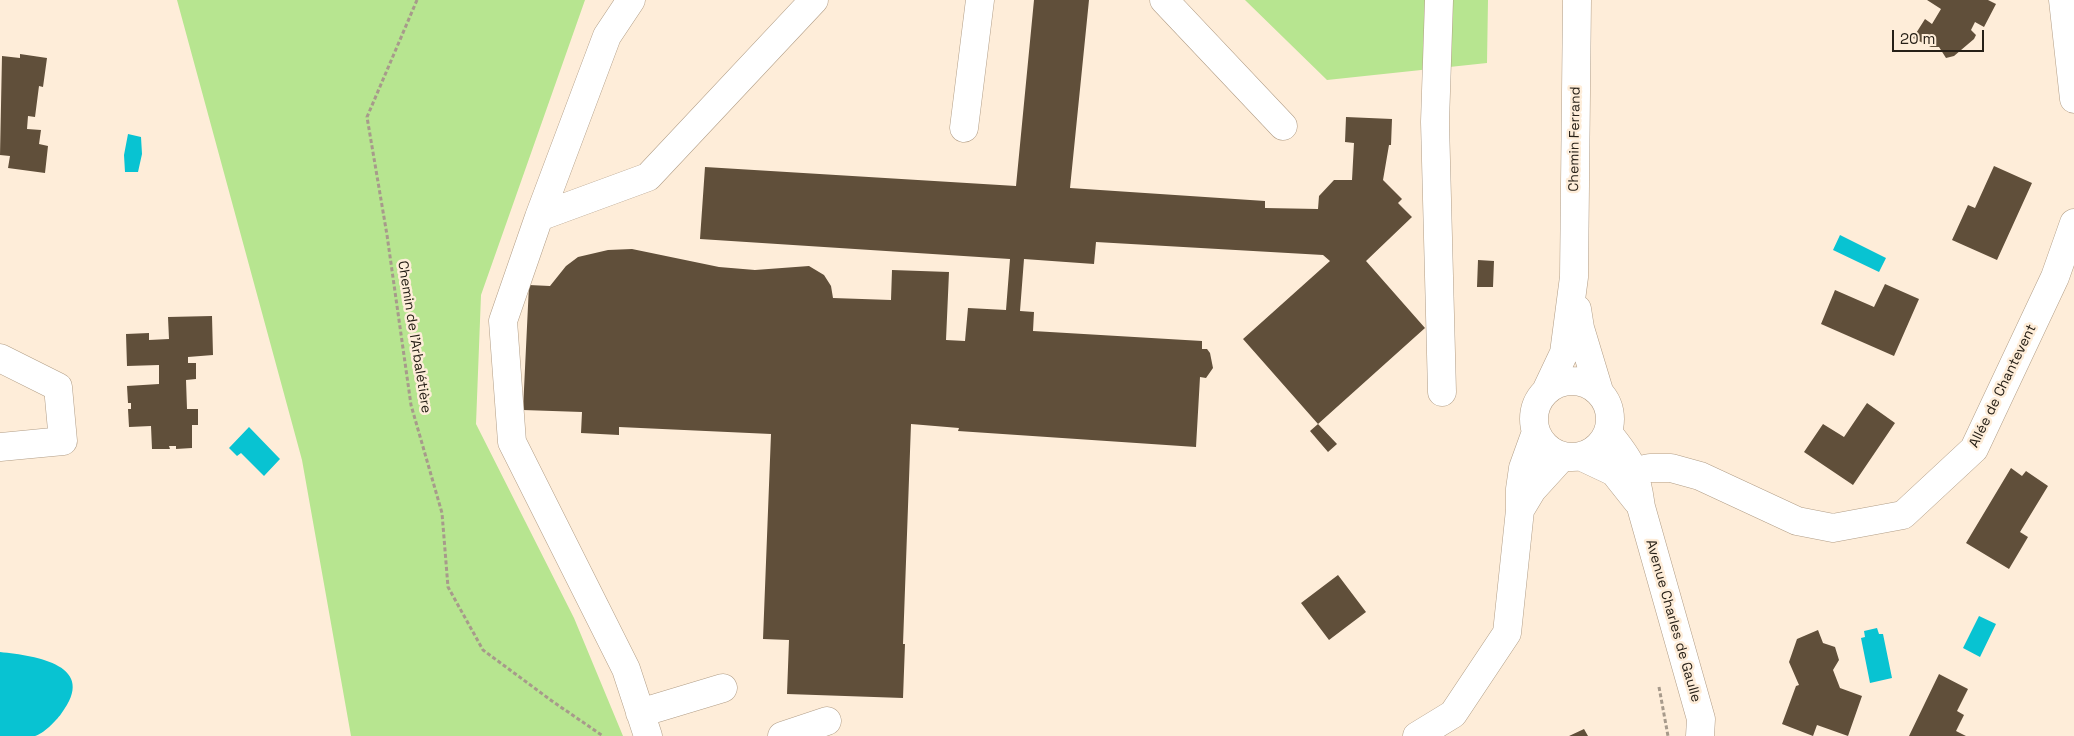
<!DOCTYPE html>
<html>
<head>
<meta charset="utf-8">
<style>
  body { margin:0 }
  #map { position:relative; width:2074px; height:736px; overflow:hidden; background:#feedd9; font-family:"Space Grotesk",sans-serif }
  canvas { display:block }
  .scale { position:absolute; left:1892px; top:30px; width:92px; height:22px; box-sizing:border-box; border:2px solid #272017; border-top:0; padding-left:6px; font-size:15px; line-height:18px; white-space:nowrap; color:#272017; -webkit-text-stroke:4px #feedd9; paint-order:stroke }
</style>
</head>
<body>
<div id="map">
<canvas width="2074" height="736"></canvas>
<div class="scale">20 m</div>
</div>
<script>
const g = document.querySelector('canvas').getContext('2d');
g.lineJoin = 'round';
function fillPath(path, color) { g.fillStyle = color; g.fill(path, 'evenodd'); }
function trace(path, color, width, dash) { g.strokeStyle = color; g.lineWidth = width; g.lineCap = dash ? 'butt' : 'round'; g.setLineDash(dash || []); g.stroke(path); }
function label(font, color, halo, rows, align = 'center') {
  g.font = font + ' "Space Grotesk",sans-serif'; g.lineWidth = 5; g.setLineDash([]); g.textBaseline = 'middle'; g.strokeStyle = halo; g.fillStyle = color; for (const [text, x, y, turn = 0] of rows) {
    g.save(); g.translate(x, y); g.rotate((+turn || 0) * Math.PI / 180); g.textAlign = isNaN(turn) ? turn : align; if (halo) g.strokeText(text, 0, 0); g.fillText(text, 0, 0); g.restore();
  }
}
const green = new Path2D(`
  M177 0H585L481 295 476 424 574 618 623 736H351L302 460Z
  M1245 0H1488L1487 63 1327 80Z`);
const water = new Path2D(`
  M128 134 141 137 142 154 138 172H125L124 155Z
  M1840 235 1886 258 1879 272 1833 250Z
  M249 427 280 459 264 476 241 453 237 456 229 448Z
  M1979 616 1996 624 1980 657 1963 648Z
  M1877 628 1879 634H1883L1892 678 1870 683 1861 638 1865 637 1864 631Z
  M0 652C37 656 99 665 61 714 56 721 43 734 35 736 24 736 11 736 0 736Z`);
const building = new Path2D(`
  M1034 0H1089L1070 188 1265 201V208L1318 209 1319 196 1334 180H1352L1354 143 1345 142 1346 117 1392 119 1391 145H1389L1383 180 1402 199 1398 203 1412 217 1366 261 1425 328 1318 424 1337 444 1328 452 1310 431 1318 424 1243 339 1330 261 1323 255 1096 242 1094 264 1024 259 1020 311 1034 312 1033 331 1202 341V349H1207L1210 353 1213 368 1206 378 1200 377 1196 447 958 431 959 428 911 424 903 644H905L903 698 787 694 789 640 763 639 771 434 619 427V435L581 433 582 412 523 410 529 285 550 286 566 266 578 257 608 250 632 249 719 267 755 270 809 266 824 275 831 286 833 298 891 300 892 270 949 272 946 340 965 341 968 308 1006 310 1010 259 700 239 705 167 1016 186Z
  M1927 0H1988L1996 4 1984 27 1975 22 1971 30 1976 35 1974 39 1954 56 1946 58 1939 47H1931L1913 38 1925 19 1932 24 1941 9Z
  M20 54 47 58 43 87 39 86 35 117 28 116 27 129 41 130 39 144 48 146 45 173 8 168 10 156 0 155 2 56 20 58Z
  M1994 166 2032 183 1997 260 1952 240 1968 205 1975 208Z
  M1478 260 1494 261 1493 287H1477Z
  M1885 284 1919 299 1894 356 1821 324 1835 290 1874 307Z
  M212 316 213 355 188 357V363H196V379L186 380 187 409H198V425H192V448L176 449V446H169L170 449H152L151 426 129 427 128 409H131V403H128L127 386 159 384V365L127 366 126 334 149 333V340L169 339 168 317Z
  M1867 403 1895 423 1853 485 1804 452 1823 424 1844 437Z
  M2011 468 2022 476 2026 471 2048 486 2020 532 2028 537 2009 569 1966 543Z
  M1338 575 1366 612 1329 640 1301 603Z
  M1818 630 1823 643 1835 647 1839 660 1833 670 1840 688 1862 696 1848 736 1817 725 1813 736 1782 724 1796 686 1799 685 1789 662 1797 639Z
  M1939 674 1968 689 1957 711 1964 715 1956 731 1966 736H1909Z
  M1584 729 1588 736H1569Z`);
const path = new Path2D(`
  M417 0 367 117 387 235 411 405 442 513 448 587 483 650 552 701 603 736
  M1659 687 1668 736`);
const minor = new Path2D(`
  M1164 0 1283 126
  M1439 0 1435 122 1442 392
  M2063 0 2074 99
  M964 128 980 0
  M539 217 607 36 631 0
  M1577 309 1580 328 1599 391
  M0 358 58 387 63 441 0 447
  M1534 419a38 38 0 1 1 76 0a38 38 0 1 1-76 0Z
  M1546 391 1564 353 1574 277 1577 0
  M1608 433C1631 461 1636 470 1641 507L1701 719 1700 736
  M1580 456 1614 472 1637 501
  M1635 471 1650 468H1671L1700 476 1797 521 1833 528 1903 515 1974 449 2055 277 2074 223
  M1520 510 1532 490 1563 456
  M640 713 723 688
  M648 736 626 669 512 442 503 321 539 217 648 177 814 0
  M782 736 827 721
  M1417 736 1453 714 1507 633 1520 510V489L1523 468 1536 432`);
const streetNames = [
  ["Chemin Ferrand",1575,139,-89],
  ["Chemin de l'Arbalétière",414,337,81],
  ["Allée de Chantevent",2003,386,-64],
  ["Avenue Charles de Gaulle",1673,621,74]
];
fillPath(green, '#b7e590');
fillPath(water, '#08c3d2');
fillPath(building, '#604f3a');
trace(minor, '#b19d86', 29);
trace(path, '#a79a8b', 3, [4, 2.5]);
trace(minor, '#fff', 28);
label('14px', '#272017', '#feedd9', streetNames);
</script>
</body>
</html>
